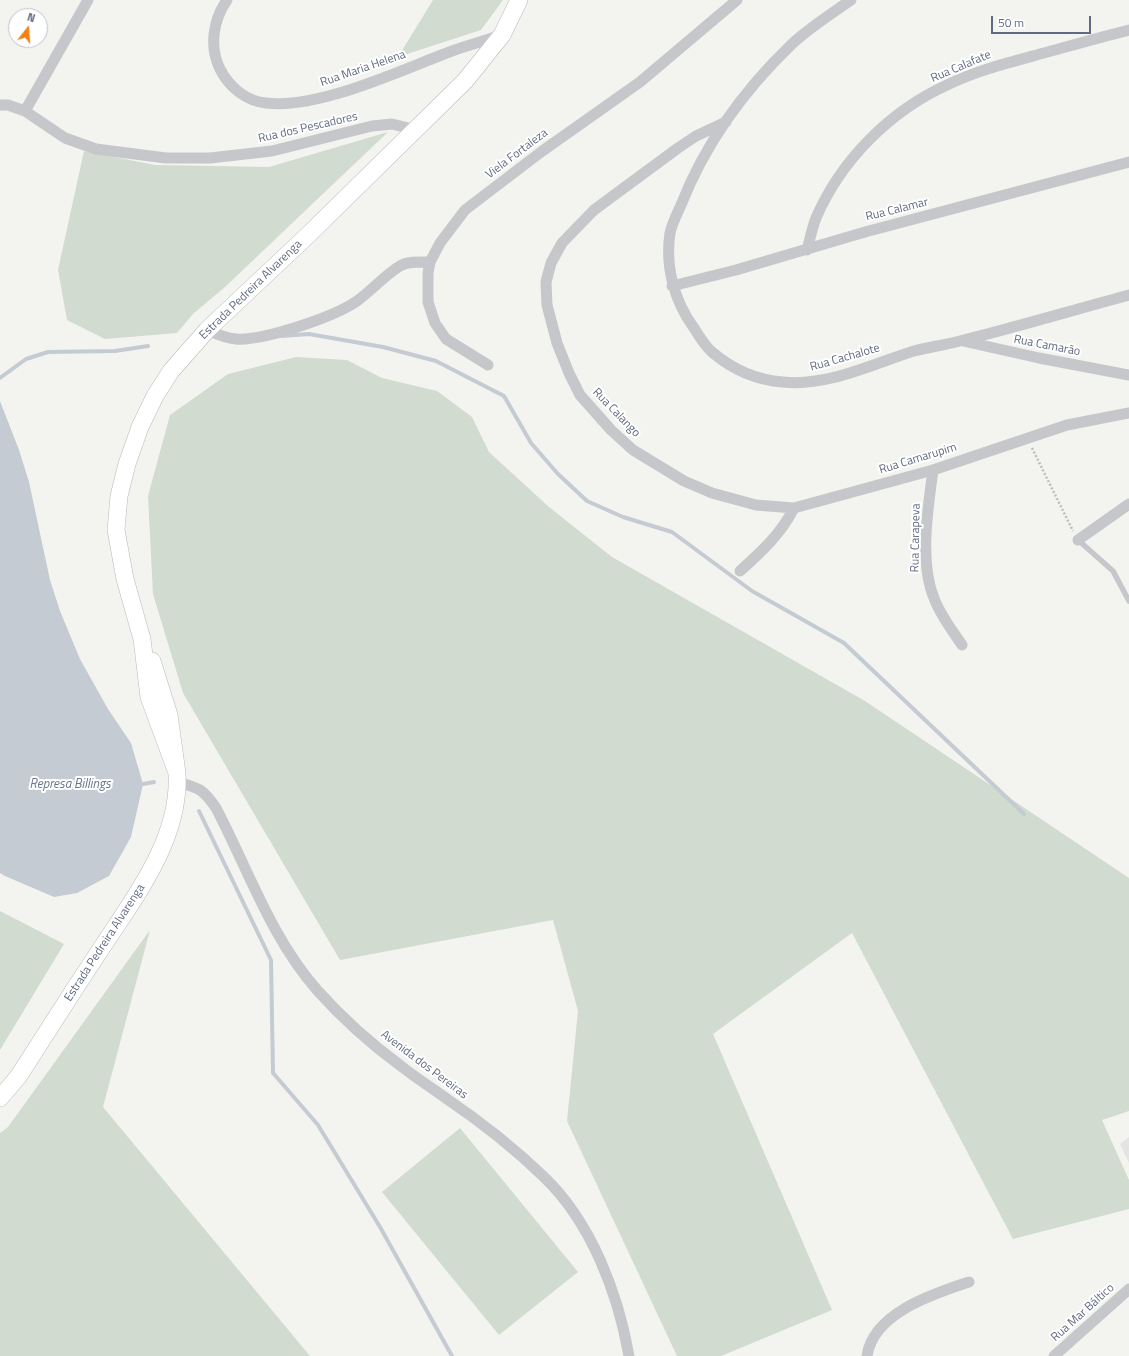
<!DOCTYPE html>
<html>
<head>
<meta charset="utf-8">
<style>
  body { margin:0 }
  #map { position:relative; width:1129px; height:1356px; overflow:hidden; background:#f3f4ef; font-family:"Titillium Web",sans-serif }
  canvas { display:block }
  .north { position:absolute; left:8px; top:8px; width:40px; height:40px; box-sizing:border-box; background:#fff; border:1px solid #bfc3cd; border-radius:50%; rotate:17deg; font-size:11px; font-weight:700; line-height:16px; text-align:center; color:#606a82 }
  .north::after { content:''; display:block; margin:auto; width:14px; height:18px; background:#f08213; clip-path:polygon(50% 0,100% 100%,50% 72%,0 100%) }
  .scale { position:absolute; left:991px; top:16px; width:100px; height:18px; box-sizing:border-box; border:2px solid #606a82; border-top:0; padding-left:5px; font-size:12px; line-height:14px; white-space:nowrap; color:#606a82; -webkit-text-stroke:3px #fff; paint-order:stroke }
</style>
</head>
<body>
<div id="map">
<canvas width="1129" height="1356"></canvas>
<div class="north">N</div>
<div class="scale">50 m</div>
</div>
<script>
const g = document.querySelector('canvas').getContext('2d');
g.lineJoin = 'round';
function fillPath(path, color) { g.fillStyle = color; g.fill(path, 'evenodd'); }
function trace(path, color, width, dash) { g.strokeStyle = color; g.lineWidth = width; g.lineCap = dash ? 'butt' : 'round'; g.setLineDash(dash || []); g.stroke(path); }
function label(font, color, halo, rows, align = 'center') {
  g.font = font + ' "Titillium Web",sans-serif'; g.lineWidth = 4; g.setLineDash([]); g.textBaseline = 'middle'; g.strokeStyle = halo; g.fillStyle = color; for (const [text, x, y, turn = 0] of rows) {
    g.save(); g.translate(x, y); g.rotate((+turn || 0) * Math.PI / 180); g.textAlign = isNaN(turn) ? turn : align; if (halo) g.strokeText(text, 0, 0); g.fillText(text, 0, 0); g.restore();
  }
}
const built = new Path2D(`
  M1129 1137V1163L1120 1144Z`);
const green = new Path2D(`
  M433 0H503L481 30 398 57Z
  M388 132 225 287 193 314 177 333 105 339 67 320 58 270 84 151 155 165 269 167Z
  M296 357 347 360 382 378 437 391 472 417 489 452 549 507 612 557 865 701 1129 878V1111L1102 1120 1129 1180V1209L1013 1239 852 933 713 1034 832 1310 721 1356H677L567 1121 578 1011 553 920 340 960 183 693 153 594 148 496 170 415 228 374Z
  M0 911 64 944 0 1050Z
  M150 930 103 1107 310 1356H0V1133L8 1127Z
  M460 1128 578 1272 499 1335 382 1192Z`);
const water = new Path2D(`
  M0 401 19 450 29 482 50 580 60 611 80 659 108 709 131 743 143 784 131 837 109 876 77 893 54 897 5 876 0 873Z`);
const stream = new Path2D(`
  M282 336 309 334 383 347 436 361 504 396 531 443 558 474 587 501 623 517 672 532 752 591 844 643 1024 814
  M0 378 26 359 48 352 115 351 148 346
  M143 784 154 782
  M199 811 271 960 273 1073 318 1125 380 1227 452 1356`);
const path = new Path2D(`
  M1032 448 1073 531`);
const service = new Path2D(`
  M1078 540 1113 571 1129 601`);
const minor = new Path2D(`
  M227 0C213 20 209 47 220 69 229 87 246 101 266 103 318 110 403 69 452 51 468 45 485 41 501 35
  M851 0C831 14 809 28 792 44 745 89 705 144 681 205 677 214 672 224 670 233 665 266 674 301 694 328 699 336 705 346 712 352 733 370 756 380 783 382 827 387 872 364 914 351 929 347 945 345 960 341 1017 327 1073 310 1129 295
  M0 105H8L25 111 65 138 96 149 166 158H210L272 151 372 126 392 124 416 130
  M25 111 88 0
  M726 122 696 136 678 148 594 210 562 243 551 263 546 282 547 305 557 343 569 373 580 395 611 430 633 450 684 481 712 493 756 505 794 508 933 470 1067 425 1129 413
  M807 250C810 239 812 228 816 218 841 160 890 111 947 85 978 70 1011 62 1044 53 1073 45 1101 37 1129 30
  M672 286 736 270 865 232 1129 162
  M207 330C216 334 225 338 236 339 263 341 334 317 357 301 371 291 386 274 400 266 408 261 420 262 430 262
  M963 341 1039 358 1129 375
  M488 365 446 339 435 323 428 302V273L430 262 440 243 465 210 541 152 640 82 737 0
  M933 470C928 508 919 562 934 598 940 615 952 630 962 645
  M1078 540 1129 504
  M740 571C761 552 781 534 794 508
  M178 782C199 788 203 789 216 808 248 869 271 938 317 990 342 1018 371 1044 401 1066 416 1078 432 1088 447 1099 481 1122 514 1148 544 1177 591 1222 618 1293 629 1356
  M867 1356C873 1313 933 1294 969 1282
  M1054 1356 1129 1289`);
const primary = new Path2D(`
  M177 773 149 697 142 639 125 579 116 530 119 496 127 464 140 427 155 396 171 371 207 330 307 236 465 81 502 35 519 0
  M0 1098 18 1077C44 1037 69 997 95 958 130 903 181 842 177 773L169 715 152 661`);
const streetNames = [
  ["Rua Calafate",961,67,-23],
  ["Rua Maria Helena",363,69,-19],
  ["Rua dos Pescadores",308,128,-13],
  ["Viela Fortaleza",517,154,-37],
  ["Rua Calamar",897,210,-14],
  ["Estrada Pedreira Alvarenga",251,290,-44],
  ["Rua Camarão",1047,346,11],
  ["Rua Cachalote",845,358,-16],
  ["Rua Calango",616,413,46],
  ["Rua Camarupim",918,459,-17],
  ["Rua Carapeva",916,538,-89],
  ["Estrada Pedreira Alvarenga",105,943,-57],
  ["Avenida dos Pereiras",424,1065,37],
  ["Rua Mar Báltico",1083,1313,-42]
];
const waterNames = [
  ["Represa Billings",70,785]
];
fillPath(built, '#e3e4e3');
fillPath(green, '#d1dbd0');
fillPath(water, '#c5cbd3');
trace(stream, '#c5cbd3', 4);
trace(primary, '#b7b9be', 18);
trace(path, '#bcbdc0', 2.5, [2, 2]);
trace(service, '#c5c7cb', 5.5);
trace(minor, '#c5c7cb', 11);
trace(primary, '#fff', 17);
label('12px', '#606a82', '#fff', streetNames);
label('italic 13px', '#65788e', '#fff', waterNames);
</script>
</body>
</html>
